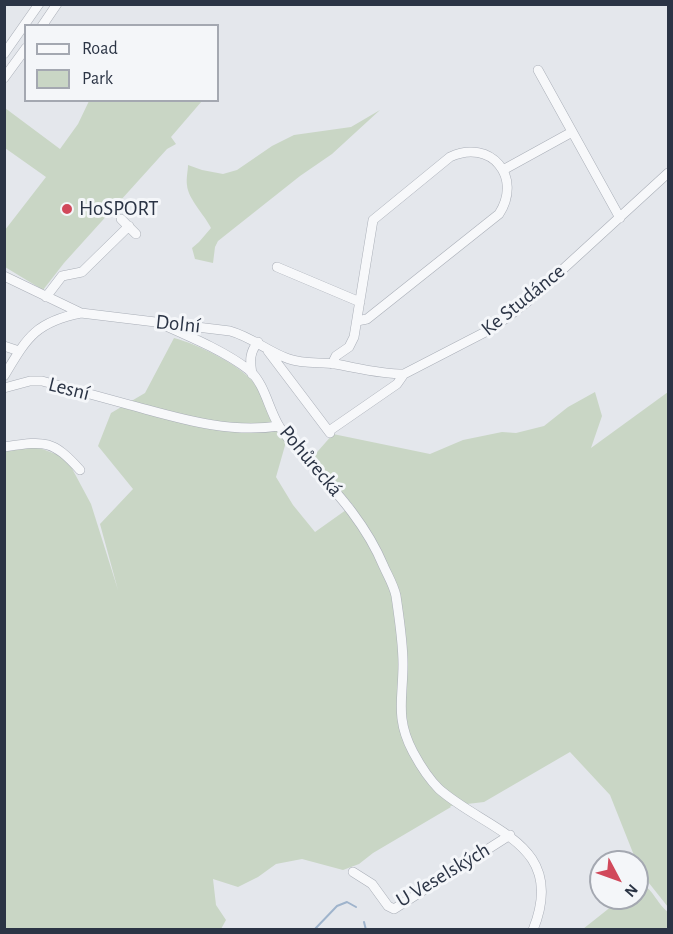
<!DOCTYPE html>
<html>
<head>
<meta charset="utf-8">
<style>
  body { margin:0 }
  #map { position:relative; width:673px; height:934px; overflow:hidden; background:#e4e7ec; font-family:"Alegreya Sans",sans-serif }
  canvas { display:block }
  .frame { position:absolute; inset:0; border:6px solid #2b3445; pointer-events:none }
  .legend { position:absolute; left:24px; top:24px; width:195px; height:78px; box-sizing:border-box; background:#f4f6f9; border:2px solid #a4a8b1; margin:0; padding:8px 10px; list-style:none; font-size:18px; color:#2b3445 }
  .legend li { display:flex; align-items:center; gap:12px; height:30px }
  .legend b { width:30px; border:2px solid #a4a8b1 }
  .north { position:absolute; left:589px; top:850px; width:60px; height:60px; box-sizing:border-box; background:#f4f6f9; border:2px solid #a4a8b1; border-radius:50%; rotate:131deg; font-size:16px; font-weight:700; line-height:24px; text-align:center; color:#2b3445 }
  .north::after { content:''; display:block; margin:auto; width:21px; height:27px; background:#d1495b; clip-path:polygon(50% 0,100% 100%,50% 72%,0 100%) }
</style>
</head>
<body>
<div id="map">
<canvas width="673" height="934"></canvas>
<div class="frame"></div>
<ul class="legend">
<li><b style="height:8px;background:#f7f8fa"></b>Road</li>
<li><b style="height:16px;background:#c9d6c5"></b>Park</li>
</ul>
<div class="north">N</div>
</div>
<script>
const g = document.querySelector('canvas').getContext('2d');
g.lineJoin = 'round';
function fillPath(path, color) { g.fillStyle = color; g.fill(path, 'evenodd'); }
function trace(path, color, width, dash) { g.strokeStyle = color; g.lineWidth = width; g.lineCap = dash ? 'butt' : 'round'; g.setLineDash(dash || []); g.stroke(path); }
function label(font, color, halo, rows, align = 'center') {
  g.font = font + ' "Alegreya Sans",sans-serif'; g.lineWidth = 6; g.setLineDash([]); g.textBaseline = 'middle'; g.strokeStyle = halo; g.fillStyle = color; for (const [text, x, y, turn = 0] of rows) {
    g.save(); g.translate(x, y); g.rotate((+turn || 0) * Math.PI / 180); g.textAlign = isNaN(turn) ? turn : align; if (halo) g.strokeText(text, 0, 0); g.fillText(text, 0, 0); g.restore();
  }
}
const green = new Path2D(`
  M89 101H202L171 137 176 144 167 149 64 263 43 290 5 267V230L46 177 5 148V108L60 149 78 124Z
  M380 110 332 154 300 176 218 241 215 247 213 263 195 259 192 248 199 242 211 228C204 214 188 199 187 185 186 178 188 171 188 165L202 170 223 174 237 170 272 146 294 135 351 127Z
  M174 338C197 344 241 365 255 384 268 401 276 424 286 442L276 477 293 505 315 532 353 505 311 459 333 434 430 454 463 440 502 432 516 433 544 426 568 407 595 392 602 416 591 448 668 392V907L641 873 610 795 570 752 484 802 450 806 451 807 373 853 359 864 343 870 302 859 276 864 258 877 238 887 213 879 216 905 226 920 221 929 73 930 69 926 72 929H5L4 449 37 447 61 456 68 461 91 504 118 590 100 524 133 489 98 446 111 413 145 393Z
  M637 882C653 887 656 903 668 912V929H583L622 898H637Z`);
const stream = new Path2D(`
  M364 922 366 930
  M314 930 337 906 347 902 356 907`);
const minor = new Path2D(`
  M42 26 57 4
  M4 54 39 4
  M538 70 620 218
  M4 78 26 48
  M503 170 572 132
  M121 219 136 234
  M277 267 360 302
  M4 276 81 313 230 331C252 337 268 352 289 359 303 364 320 362 335 364 358 368 380 374 404 374L493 328 526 303 668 173
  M46 297 62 276 82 272 129 226
  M157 322C186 335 223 350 249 370 265 384 268 408 279 426 287 439 300 452 311 464 340 496 367 526 384 567 388 576 394 586 396 596 399 617 403 642 403 664 403 699 395 718 413 752 420 765 429 779 439 789 488 832 568 843 533 930
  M4 346 19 351
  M268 351 330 433
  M332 364 336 356 349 347 354 337 373 220 450 157C491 138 523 177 499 214L367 319 357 321
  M252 374C250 361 249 353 258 342
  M4 376C27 338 35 322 81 313
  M4 388 30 381H42C71 389 101 397 130 405 179 418 228 434 279 426
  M329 431 397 384 404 374
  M4 447C45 441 52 439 80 470
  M353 872 372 884 388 906 394 909 510 835`);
const markers = [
  [67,209,6,"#d1495b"]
];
const poiNames = [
  ["HoSPORT",79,209]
];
const streetNames = [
  ["Ke Studánce",523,300,-39],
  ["Dolní",178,324,6],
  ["Lesní",69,389,14],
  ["Pohůrecká",311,461,50],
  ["U Veselských",443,875,-31]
];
fillPath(green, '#c9d6c5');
trace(stream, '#9fb4cc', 2);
trace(minor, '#a9aeb7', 10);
trace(minor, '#f7f8fa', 9);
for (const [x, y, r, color] of markers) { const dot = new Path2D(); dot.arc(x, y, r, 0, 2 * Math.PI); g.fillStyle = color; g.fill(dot); trace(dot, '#f4f6f9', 2); }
label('21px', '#2b3445', '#f4f6f9', poiNames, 'left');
label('21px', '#2b3445', '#f4f6f9', streetNames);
</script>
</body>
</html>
